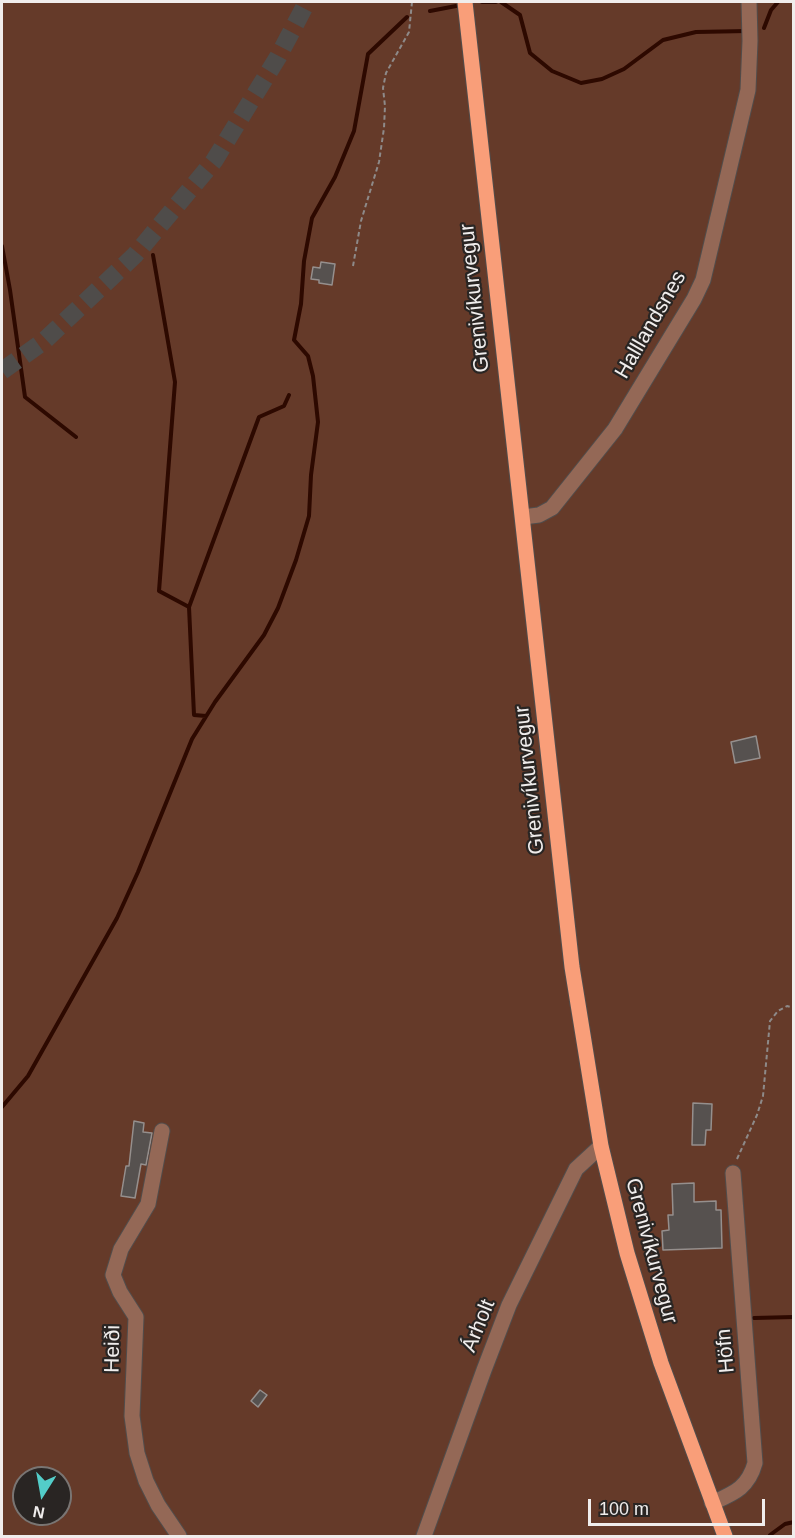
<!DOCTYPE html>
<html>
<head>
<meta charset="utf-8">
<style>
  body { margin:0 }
  #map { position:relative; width:795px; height:1538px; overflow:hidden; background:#332f2d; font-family:Arial,sans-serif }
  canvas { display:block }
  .frame { position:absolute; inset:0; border:3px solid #f0edec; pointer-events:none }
  .north { position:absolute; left:12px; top:1466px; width:60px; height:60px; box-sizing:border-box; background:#292523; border:2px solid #797573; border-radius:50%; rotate:191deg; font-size:16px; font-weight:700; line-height:24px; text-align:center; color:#f0edec }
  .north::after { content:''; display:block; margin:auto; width:21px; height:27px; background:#53cdc9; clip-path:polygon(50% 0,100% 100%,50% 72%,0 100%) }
  .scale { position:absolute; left:588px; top:1499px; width:177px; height:27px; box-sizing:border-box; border:3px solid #f0edec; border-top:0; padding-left:8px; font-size:18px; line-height:21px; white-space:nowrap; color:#f0edec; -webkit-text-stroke:4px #292523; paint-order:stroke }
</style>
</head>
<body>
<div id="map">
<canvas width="795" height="1538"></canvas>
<div class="frame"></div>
<div class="north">N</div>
<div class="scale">100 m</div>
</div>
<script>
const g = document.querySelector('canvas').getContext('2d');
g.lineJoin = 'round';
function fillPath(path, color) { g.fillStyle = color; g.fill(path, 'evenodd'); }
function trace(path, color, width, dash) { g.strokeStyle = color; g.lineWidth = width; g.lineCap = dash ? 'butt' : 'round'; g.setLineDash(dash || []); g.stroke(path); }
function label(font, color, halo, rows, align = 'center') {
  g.font = font + ' Arial,sans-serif'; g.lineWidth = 4.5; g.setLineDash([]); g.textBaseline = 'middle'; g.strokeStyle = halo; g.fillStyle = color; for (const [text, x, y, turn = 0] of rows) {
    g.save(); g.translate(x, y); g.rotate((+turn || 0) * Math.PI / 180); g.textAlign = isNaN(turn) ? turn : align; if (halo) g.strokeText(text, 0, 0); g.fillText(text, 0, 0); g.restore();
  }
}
const green = new Path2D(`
  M2 2H793V1536H2ZM24 1478H60V1514H24Z`);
const stream = new Path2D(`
  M482 2H496
  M501 2 520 15 530 53 552 71 581 83 602 79 624 69 663 40 696 32 747 31
  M430 11 456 6
  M764 28 771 10 778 2
  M2 246 10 290 25 397 76 437
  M153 255 175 382 159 591 189 607
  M206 716 194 715 189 607 259 417 284 406 289 395
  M2 1107 28 1076 117 918 138 872 192 739 215 702 264 635 278 608 296 560 309 516 311 475 318 422 313 376 308 356 294 340 301 304 304 261 312 218 335 177 354 131 368 54 407 17
  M754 1318 794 1317
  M770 1535 785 1524 794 1522`);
const building = new Path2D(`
  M321 262 335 264 332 285 319 283V280L311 279 313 267 320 268Z
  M756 736 760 758 735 763 731 742Z
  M693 1103 712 1104 711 1130H706L705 1145H692Z
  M134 1121 144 1123 143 1132 152 1133 146 1165 141 1164 135 1198 121 1196 126 1166H129Z
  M694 1183V1202L716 1201V1210H721L722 1248 663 1250 662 1231 669 1230 668 1215H673L672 1184Z
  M260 1390 267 1395 258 1407 251 1401Z`);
const highwayTunnel = new Path2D(`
  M2 371 44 341 135 255 214 161 278 57 307 2`);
const path = new Path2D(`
  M353 266 361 221 379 162 384 128 385 106 383 88 386 73 409 32 412 2
  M737 1159 757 1115 763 1096 770 1021 778 1011 787 1006 794 1008`);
const minor = new Path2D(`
  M523 517 539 515 552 508 615 429 694 299 703 280 748 90 750 41 749 2
  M162 1131 148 1204 121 1249 113 1275 120 1292 136 1317 132 1416 137 1453 146 1481 158 1505 179 1536
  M712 1503C734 1493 748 1488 755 1463L733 1173
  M424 1536 484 1370 509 1305 576 1169 601 1146`);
const major = new Path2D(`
  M465 2 572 967 601 1146 627 1253 661 1363 725 1536`);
const streetNames = [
  ["Grenivíkurvegur",475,298,-96],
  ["Halllandsnes",651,325,-60],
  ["Grenivíkurvegur",530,780,-96],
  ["Grenivíkurvegur",651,1251,75],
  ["Árholt",479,1326,-68],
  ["Heiði",113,1349,-89],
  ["Höfn",726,1351,-95]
];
fillPath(green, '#653a29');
trace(stream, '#2d0900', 4);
fillPath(building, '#56514f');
trace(building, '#958f8d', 1.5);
trace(highwayTunnel, '#4f4c4a', 18, [18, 9]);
trace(minor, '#514d4c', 17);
trace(major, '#514d4c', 17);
trace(path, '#8e8a89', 2, [4.5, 3]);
trace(minor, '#946856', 15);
trace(major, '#f99e79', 15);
label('21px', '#f0edec', '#292523', streetNames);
</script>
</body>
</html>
